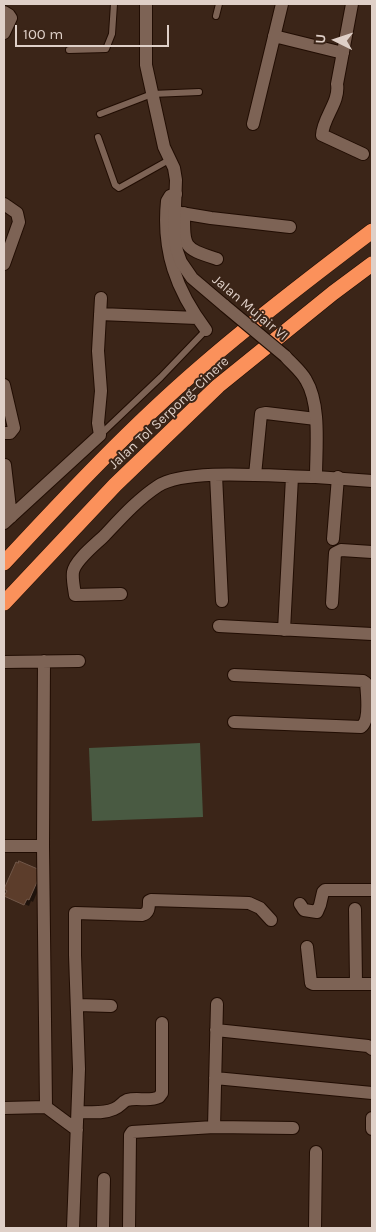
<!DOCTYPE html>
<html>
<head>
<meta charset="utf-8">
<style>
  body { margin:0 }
  #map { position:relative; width:376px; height:1232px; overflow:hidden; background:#3b2518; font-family:Karla,sans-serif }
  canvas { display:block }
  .frame { position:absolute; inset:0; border:5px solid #dfd0c8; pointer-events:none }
  .north { position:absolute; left:311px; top:15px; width:50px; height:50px; -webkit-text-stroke:4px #3b2518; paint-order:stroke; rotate:274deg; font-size:14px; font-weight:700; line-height:20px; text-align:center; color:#dfd0c8 }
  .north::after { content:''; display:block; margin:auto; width:18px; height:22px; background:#dfd0c8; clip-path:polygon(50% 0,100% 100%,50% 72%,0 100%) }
  .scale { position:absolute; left:15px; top:25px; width:154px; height:22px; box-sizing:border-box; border:2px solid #dfd0c8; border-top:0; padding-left:6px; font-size:15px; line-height:18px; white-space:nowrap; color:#dfd0c8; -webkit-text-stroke:4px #3b2518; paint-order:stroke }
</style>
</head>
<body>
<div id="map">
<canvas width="376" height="1232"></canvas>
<div class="frame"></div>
<div class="north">U</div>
<div class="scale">100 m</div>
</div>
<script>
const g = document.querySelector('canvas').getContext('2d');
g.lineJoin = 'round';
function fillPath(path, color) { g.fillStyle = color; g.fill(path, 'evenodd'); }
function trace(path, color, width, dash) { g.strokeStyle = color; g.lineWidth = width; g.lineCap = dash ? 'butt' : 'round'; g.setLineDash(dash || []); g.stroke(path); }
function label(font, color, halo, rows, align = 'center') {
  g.font = font + ' Karla,sans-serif'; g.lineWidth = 4; g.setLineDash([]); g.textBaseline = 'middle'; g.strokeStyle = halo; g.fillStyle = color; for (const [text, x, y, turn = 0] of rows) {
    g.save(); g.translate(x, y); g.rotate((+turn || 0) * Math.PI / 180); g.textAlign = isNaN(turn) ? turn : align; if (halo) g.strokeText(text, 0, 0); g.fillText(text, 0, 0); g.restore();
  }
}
const green = new Path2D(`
  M200 743 203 817 92 821 89 748Z`);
const shadow = new Path2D(`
  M44 876 33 902 31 901 29 906 10 898Z`);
const building = new Path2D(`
  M19 861 40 870 41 873 29 900 27 899 24 905 4 896 7 891 4 889 16 862 18 863Z`);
const service = new Path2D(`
  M216 16 219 4
  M69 50 106 49 112 34 114 4
  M100 114 152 94 199 92
  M98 137 115 185 119 188 169 160
  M101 434 161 377 206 330`);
const minor = new Path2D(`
  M352 4 337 84C340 102 323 117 322 135L363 154
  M4 12 9 15 11 18 4 33
  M274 36 343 53
  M253 124 282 4
  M176 194 170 196 167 201C162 251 176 290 206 330
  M4 204 17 213 19 222 4 264
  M175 212 211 218 290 227
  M184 213C184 249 184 248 217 259
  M100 314 197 318
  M4 385 14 428 10 433H4
  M5 465 11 517
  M216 475 222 601
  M255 475 261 414 266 413 316 419
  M4 523 100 435 98 423 101 391 98 351 101 298
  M333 539 338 477
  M121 594 75 595C74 587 72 579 73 572 75 560 96 544 105 535 121 518 138 499 158 486 186 467 280 477 316 477
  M332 603 335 553 341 550 372 552
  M219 626 372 634
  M284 630 292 477
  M44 661 43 846 46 1107
  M4 662 79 661
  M234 722 361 727C370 721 367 693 366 683L363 681 234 675
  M4 846H43
  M300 904 304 910 317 912 320 905 323 892 325 890H372
  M355 909 356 983
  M307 947 311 983 313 984H372
  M78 1005 111 1006
  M216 1030 368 1046 372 1049
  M215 1078 372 1093
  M46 1107 77 1130
  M4 1108 46 1107
  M78 1112C90 1112 103 1114 114 1109 120 1107 122 1102 127 1100 138 1097 149 1102 159 1097L162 1093V1023
  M372 1118V1129
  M214 1127 217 1004
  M73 1228 79 1069 75 955V913L142 915C149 913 149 908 149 901L151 900 249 903 260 908 271 920
  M103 1228 104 1179
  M129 1228 130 1135 132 1132 214 1127 293 1128
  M315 1228 316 1152`);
const tertiary = new Path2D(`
  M146 4V65L164 147 174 168 176 180 174 234 177 251 181 262 192 278 225 306
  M285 356C292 364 301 371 306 380 321 405 316 448 316 477L372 481`);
const motorway = new Path2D(`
  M4 563C68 494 132 426 203 365 257 318 315 274 372 231
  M4 603 115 485 218 386 333 293 372 264`);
const tertiaryBridge = new Path2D(`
  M225 306 285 356`);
const streetNames = [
  ["Jalan Mujair VI",250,308,40],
  ["Jalan Tol Serpong–Cinere",169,413,-43]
];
fillPath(green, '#495a42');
fillPath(shadow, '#0007');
fillPath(building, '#5c3d2b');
trace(building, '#715749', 1);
trace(service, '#210d03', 8);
trace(minor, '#210d03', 14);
trace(tertiary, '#210d03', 14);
trace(motorway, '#210d03', 16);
trace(service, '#7d6355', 6);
trace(minor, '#7d6355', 12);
trace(tertiary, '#7d6355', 12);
trace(motorway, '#fb915b', 15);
trace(tertiaryBridge, '#210d03', 14, []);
trace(tertiaryBridge, '#7d6355', 12);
label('14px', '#dfd0c8', '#3b2518', streetNames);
</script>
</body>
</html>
